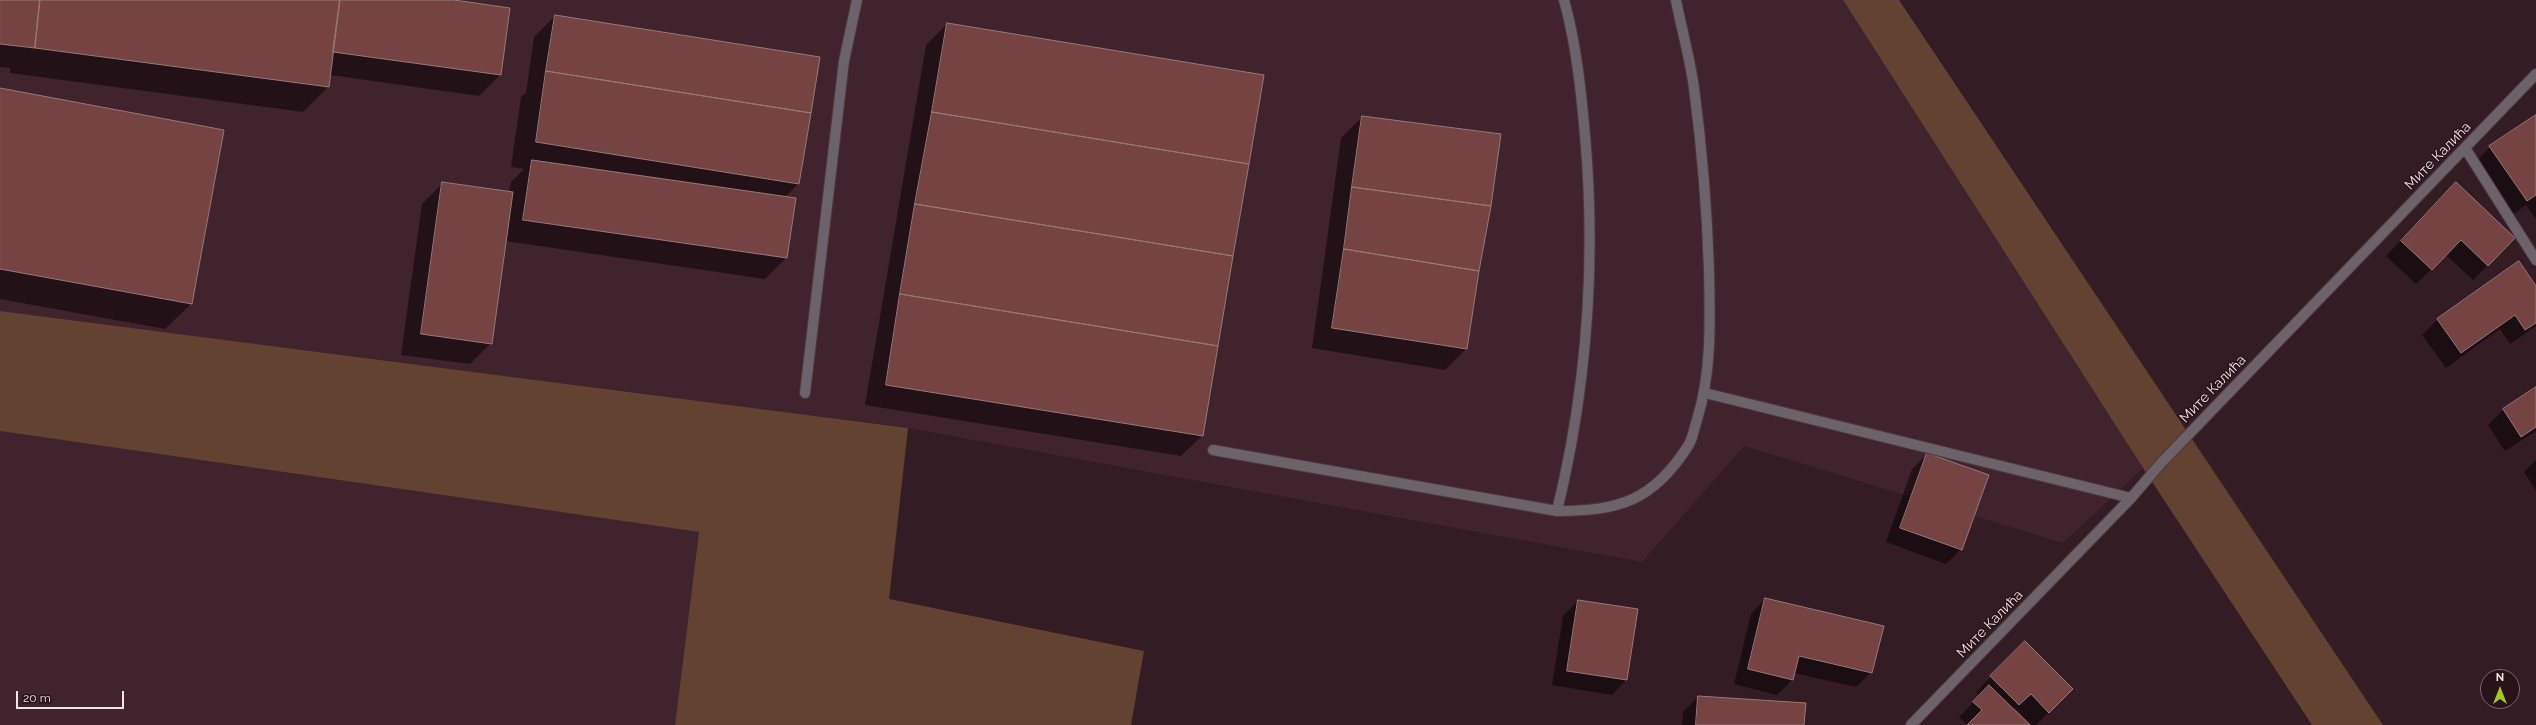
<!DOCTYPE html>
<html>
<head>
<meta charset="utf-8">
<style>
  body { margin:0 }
  #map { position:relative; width:2536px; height:725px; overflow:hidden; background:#331c24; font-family:Raleway,sans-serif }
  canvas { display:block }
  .north { position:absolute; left:2480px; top:669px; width:40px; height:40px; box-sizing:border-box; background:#29131b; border:1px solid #7a676d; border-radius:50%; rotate:0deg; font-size:11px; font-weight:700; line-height:16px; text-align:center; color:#f4e4e8 }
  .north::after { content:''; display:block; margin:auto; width:14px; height:18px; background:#a8c71c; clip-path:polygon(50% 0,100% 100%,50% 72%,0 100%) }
  .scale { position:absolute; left:16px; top:691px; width:108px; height:18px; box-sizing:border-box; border:2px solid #f4e4e8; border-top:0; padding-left:5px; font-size:12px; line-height:14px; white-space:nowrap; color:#f4e4e8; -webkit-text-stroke:3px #29131b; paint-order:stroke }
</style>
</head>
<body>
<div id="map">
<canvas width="2536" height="725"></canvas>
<div class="north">N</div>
<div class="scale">20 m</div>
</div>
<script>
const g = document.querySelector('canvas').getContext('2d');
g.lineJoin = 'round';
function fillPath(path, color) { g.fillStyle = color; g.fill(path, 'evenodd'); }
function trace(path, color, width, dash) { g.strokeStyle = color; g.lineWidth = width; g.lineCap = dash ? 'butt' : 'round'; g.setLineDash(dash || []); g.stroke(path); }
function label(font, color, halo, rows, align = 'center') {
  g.font = font + ' Raleway,sans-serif'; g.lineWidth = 3; g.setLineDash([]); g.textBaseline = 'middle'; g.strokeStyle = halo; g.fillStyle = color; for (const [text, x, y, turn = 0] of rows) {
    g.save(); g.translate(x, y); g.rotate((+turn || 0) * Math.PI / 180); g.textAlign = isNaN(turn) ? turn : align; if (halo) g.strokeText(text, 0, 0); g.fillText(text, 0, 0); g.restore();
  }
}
const built = new Path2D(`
  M0 0H1843L2143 468 2063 543 1744 446 1642 562 908 428 0 311Z
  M0 431 699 532 675 725H0Z`);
const green = new Path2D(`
  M1843 0H1899L2383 725H2312L2143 468Z
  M0 311 908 428 889 599 1144 651 1131 725H675L699 532 0 431Z`);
const shadow = new Path2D(`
  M0 0H447L500 75 479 96 330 75 328 87 303 112 10 73V68L0 67Z
  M555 16 798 184 784 198 786 258 765 279 505 241 491 343 470 364 401 355 422 204 443 183 509 192 511 182 524 169 511 167 521 97 526 93 534 37Z
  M947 24 1202 436 1181 456 865 405 926 45Z
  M0 90 223 130 191 304 165 329 0 299Z
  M2536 116V219L2526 205 2512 215 2475 162 2490 147Z
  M1362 117 1466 349 1445 370 1312 348 1341 138Z
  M2441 199 2488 265 2473 280 2446 255 2416 284 2386 256Z
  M2518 263 2536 288V326L2510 344 2500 329 2446 368 2422 335 2437 320Z
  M2536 389V431L2505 451 2488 425 2503 410Z
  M1927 454 1961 549 1946 564 1886 542 1912 469Z
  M2536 460V491L2524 472Z
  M1765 599 1871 672 1856 687 1794 673 1792 680 1777 695 1734 684 1751 614Z
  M1578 601 1626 680 1612 695 1552 685 1563 616Z
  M2025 642 2072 689 2036 725H2032L2015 708 2013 710 2029 725H1967L1959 717 1980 696 1976 692Z
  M1698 697 1803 725H1682L1683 712Z`);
const building = new Path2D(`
  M0 0H40L35 48 0 44Z
  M40 0H340L329 87 35 48Z
  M340 0H454L510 8 501 75 333 52Z
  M555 15 820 57 811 113 546 71Z
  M947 23 1264 75 1249 164 932 112Z
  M546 71 811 113 799 184 536 142Z
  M0 88 224 130 192 304 0 269Z
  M932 112 1249 164 1233 256 915 204Z
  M2536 115V195L2527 201 2489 146Z
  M1362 116 1501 134 1491 206 1352 187Z
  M532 160 796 198 787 258 523 220Z
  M442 182 513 192 492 344 421 334Z
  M2456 182 2515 238 2488 266 2461 240 2432 270 2401 241Z
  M1352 187 1491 206 1479 271 1344 249Z
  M915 204 1233 256 1218 346 900 294Z
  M1344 249 1479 271 1467 349 1332 328Z
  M2519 261 2536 286V323L2525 330 2515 315 2461 353 2437 319Z
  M900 294 1218 346 1203 436 886 385Z
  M2536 387V427L2521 437 2503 409Z
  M1927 453 1989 475 1962 550 1900 528Z
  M1765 598 1884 626 1872 673 1799 656 1793 680 1748 669Z
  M1578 600 1638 609 1627 680 1567 671Z
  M2025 641 2073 689 2049 713 2031 694 2019 705 1990 676Z
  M1989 685 2030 725H1967L1982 710 1973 702Z
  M1698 696 1806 703 1804 725H1696Z`);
const service = new Path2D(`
  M805 393 844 61 857 0
  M1705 393 2131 498
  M1213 450 1557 511C1619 511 1653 501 1688 446 1693 439 1694 428 1697 420 1712 371 1710 321 1709 270 1707 209 1702 148 1694 88 1690 59 1682 30 1676 1
  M1557 511C1587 388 1596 260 1585 135 1581 90 1576 43 1564 0`);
const minor = new Path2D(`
  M2465 148 2536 260
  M1911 725 2131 498 2162 462 2536 74`);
const streetNames = [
  ["Мите Калића",2438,156,-46],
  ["Мите Калића",2213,389,-46],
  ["Мите Калића",1990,624,-46]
];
fillPath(built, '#41232d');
fillPath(green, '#644231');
fillPath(shadow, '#0007');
fillPath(building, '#744342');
trace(building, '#977977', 1);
trace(service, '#4e383f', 12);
trace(minor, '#4e383f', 12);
trace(service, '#6c636a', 10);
trace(minor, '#6c636a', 10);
label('14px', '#f4e4e8', '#29131b', streetNames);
</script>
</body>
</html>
